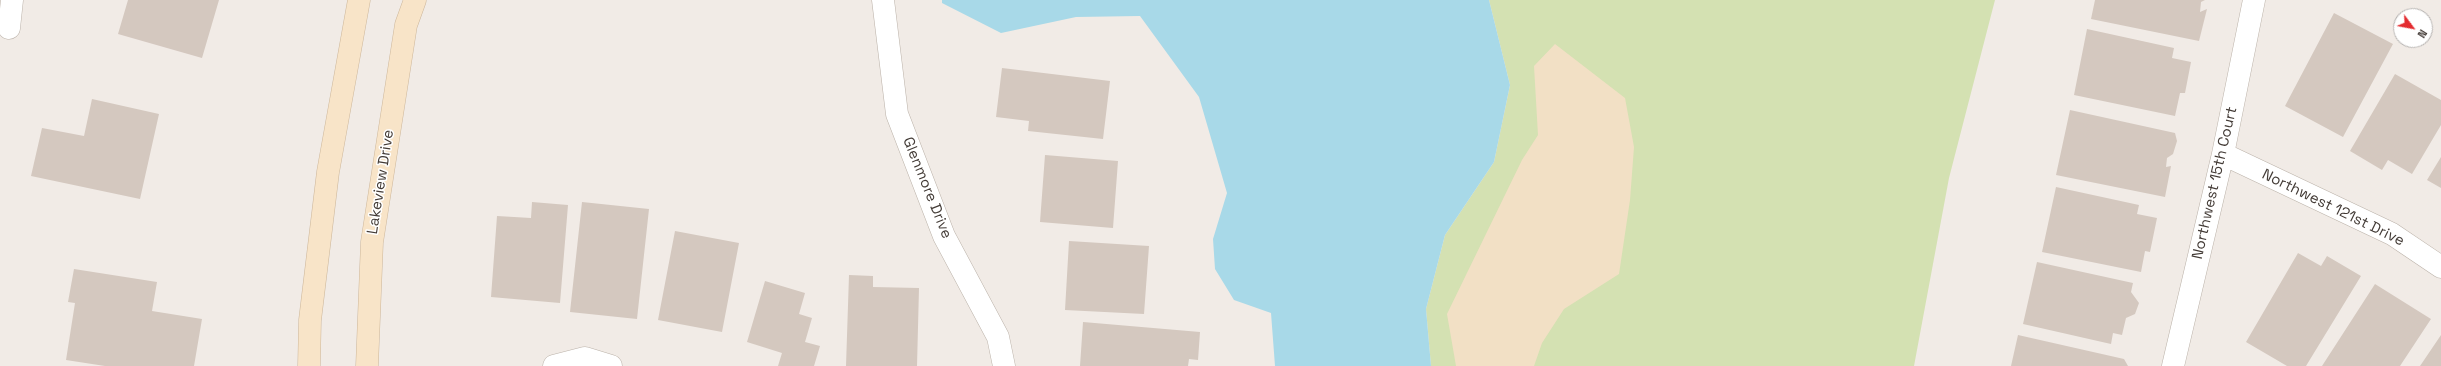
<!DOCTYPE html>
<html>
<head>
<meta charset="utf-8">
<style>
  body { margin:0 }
  #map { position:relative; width:2441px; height:366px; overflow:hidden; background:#f1ebe6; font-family:"Space Grotesk",sans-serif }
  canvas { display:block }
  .north { position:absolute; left:2393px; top:8px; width:40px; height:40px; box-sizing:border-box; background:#fff; border:1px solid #b4b1af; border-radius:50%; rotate:122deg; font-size:11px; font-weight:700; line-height:16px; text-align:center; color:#433b36 }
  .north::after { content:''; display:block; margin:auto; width:14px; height:18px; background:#e32b2f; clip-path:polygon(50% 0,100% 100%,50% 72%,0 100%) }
</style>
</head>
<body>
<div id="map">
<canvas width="2441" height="366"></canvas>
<div class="north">N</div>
</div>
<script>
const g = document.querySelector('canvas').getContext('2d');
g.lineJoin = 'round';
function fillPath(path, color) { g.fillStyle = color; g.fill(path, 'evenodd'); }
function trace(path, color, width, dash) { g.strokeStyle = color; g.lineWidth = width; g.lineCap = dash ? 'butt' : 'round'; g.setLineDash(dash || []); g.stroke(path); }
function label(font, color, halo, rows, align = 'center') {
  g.font = font + ' "Space Grotesk",sans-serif'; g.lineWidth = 3; g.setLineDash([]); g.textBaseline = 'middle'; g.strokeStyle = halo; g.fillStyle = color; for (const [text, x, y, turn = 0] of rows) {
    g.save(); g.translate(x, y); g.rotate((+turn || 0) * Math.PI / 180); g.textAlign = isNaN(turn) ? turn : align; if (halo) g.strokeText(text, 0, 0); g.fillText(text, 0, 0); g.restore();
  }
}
const green = new Path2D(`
  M1489 0H1995L1949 178 1914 366H1431L1426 309 1445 235 1494 162 1510 85Z`);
const sand = new Path2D(`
  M1555 44 1625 98 1634 147 1630 200 1619 274 1564 309 1542 343 1534 366H1456L1447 314 1522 160 1538 135 1534 66Z`);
const water = new Path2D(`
  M942 0H1489L1510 85 1494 162 1445 235 1426 309 1431 366H1275L1271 313 1234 300 1215 269 1213 239 1227 193 1199 97 1140 16 1076 17 1001 33 942 3Z`);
const building = new Path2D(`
  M128 0H219L202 58 118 34Z
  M2095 0H2205L2201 2 2200 12 2207 9 2199 41 2091 19Z
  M2334 13 2393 44 2343 137 2285 106Z
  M2087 29 2174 48 2172 58 2191 62 2185 93H2180L2175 116 2074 95Z
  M1002 68 1110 81 1103 139 1028 131 1029 121 996 117Z
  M2395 74 2441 100V125L2412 174 2388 160 2382 170 2350 151Z
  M92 99 159 114 140 199 31 176 42 128 84 136Z
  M2070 110 2175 133 2177 141 2173 154 2167 158 2166 167 2171 166 2165 197 2056 175Z
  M1045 155 1118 161 1113 228 1040 222Z
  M2441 157V188L2427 180Z
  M2056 187 2139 205 2137 214 2157 218 2150 252 2145 251 2141 272 2042 252Z
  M532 202 568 205 560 303 491 297 497 216 531 218Z
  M582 202 649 209 637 319 570 312Z
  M675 231 739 243 722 332 658 320Z
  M1069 241 1149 246 1144 314 1065 310Z
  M2298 253 2321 266 2327 256 2361 276 2306 366H2287L2246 342Z
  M2037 262 2133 283 2131 292 2139 303 2135 314 2126 318 2122 335 2113 333 2111 344 2023 324Z
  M74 269 157 282 152 311 202 319 194 366H105L66 360 75 303 68 302Z
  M849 275 873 276V287L919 288 917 366H846Z
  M765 281 805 293 799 314 812 318 805 342 820 346 814 366H778L782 353 747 342Z
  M2375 284 2431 319 2400 366H2322Z
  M1083 322 1200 332 1198 360 1189 359 1188 366H1080Z
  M2018 335 2124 359 2128 366H2011Z
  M2441 335V366H2420Z`);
const street = new Path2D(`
  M883 0 897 114 944 236 998 337 1004 366
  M9 28 12 0
  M2223 154 2392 234 2441 267
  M554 366 585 358 611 366
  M2173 366 2223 154 2254 0`);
const secondary = new Path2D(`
  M309 366 310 320 328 172 359 0
  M367 366 372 242 406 25 415 0`);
const streetNames = [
  ["Lakeview Drive",381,182,-81],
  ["Northwest 15th Court",2215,183,-77],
  ["Glenmore Drive",927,188,68],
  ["Northwest 121st Drive",2333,208,26]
];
fillPath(green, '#d4e1b2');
fillPath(sand, '#f2e0c5');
fillPath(water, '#a8d9e8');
fillPath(building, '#d4c8bf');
trace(street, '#bbb2a9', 23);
trace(secondary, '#ccb69a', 23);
trace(street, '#fff', 22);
trace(secondary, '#f8e4c8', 22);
label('15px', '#433b36', '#fff', streetNames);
</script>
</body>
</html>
